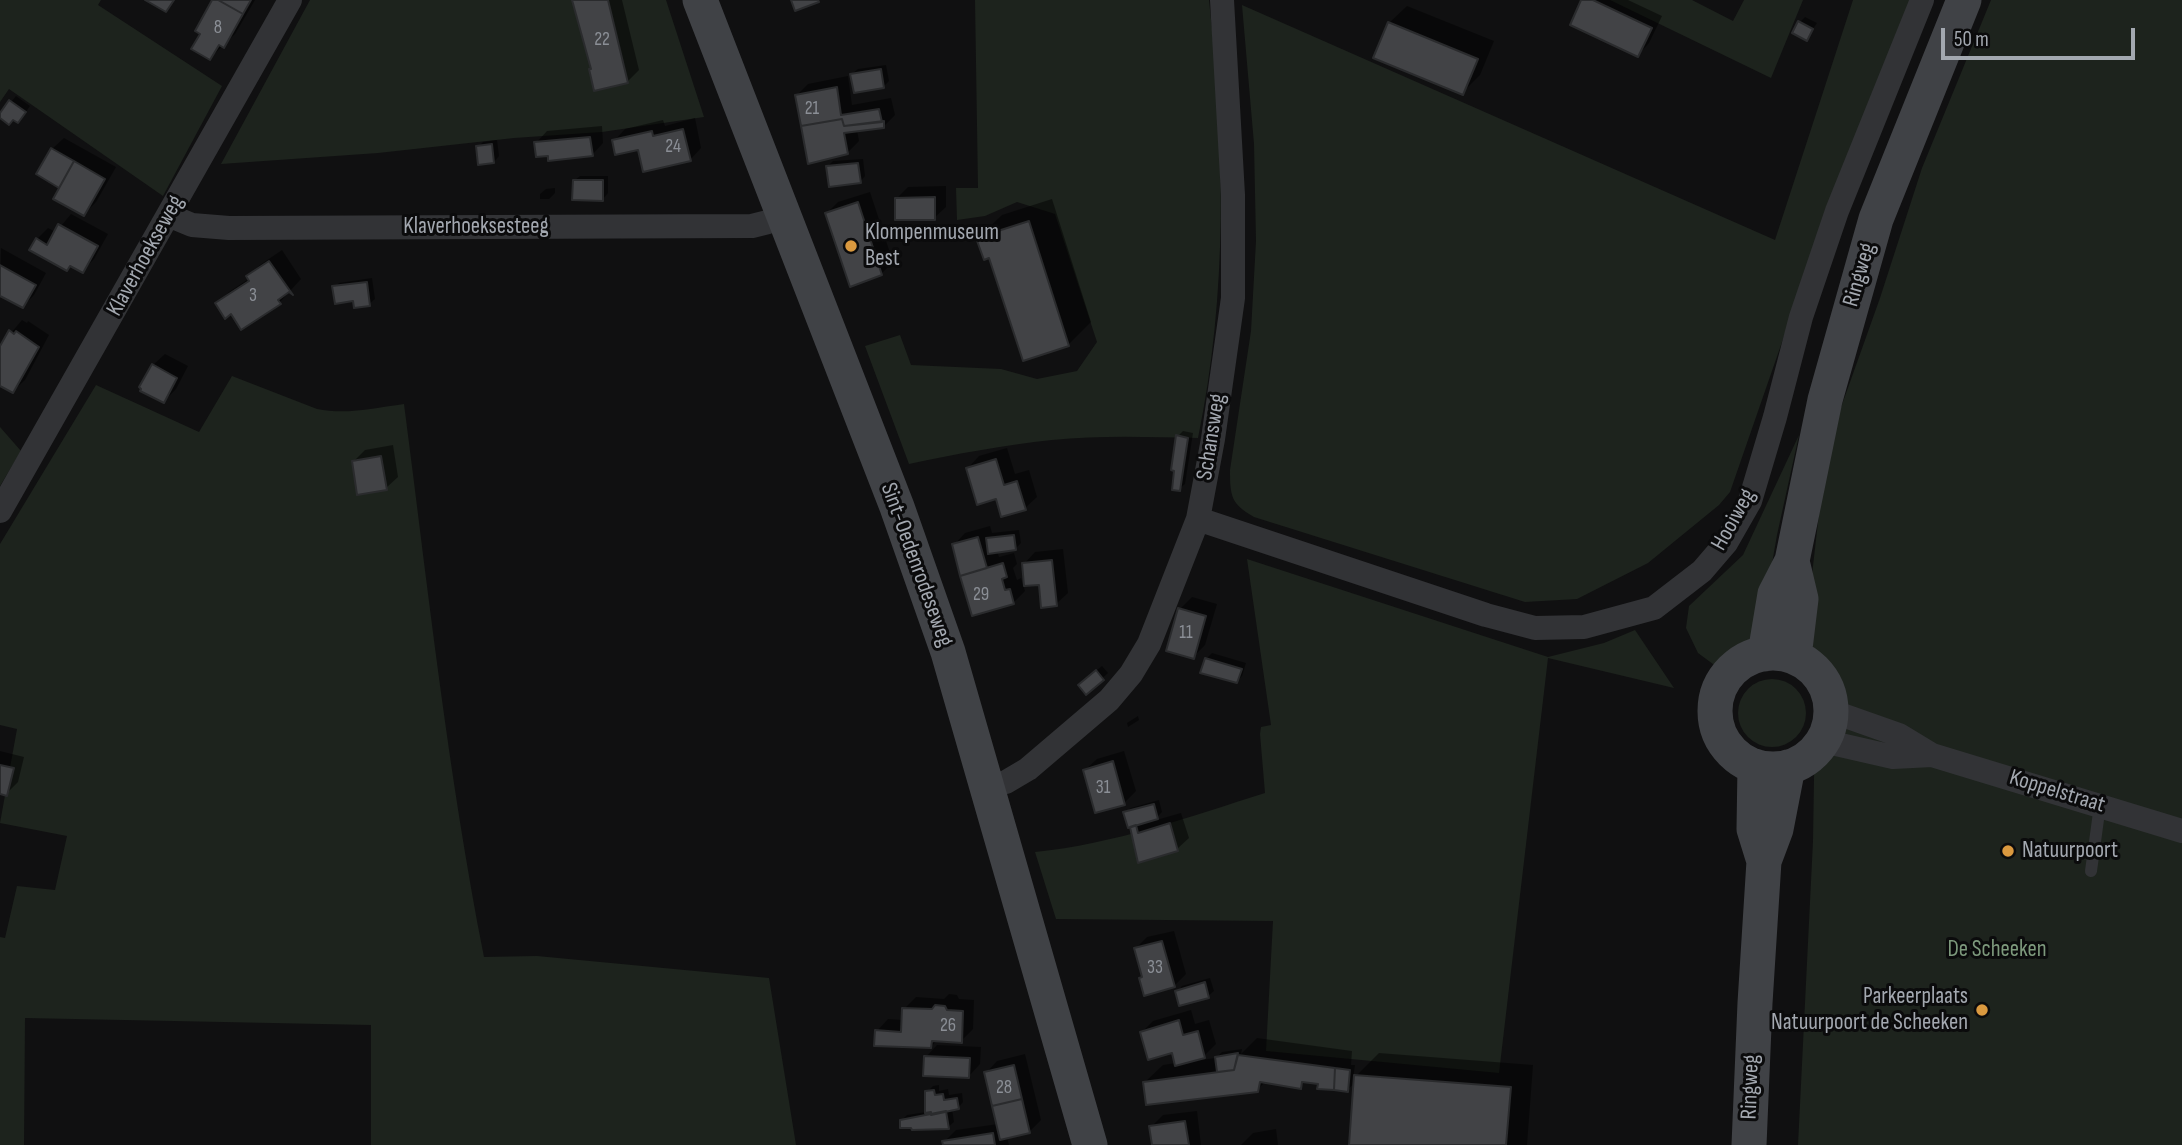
<!DOCTYPE html>
<html>
<head>
<meta charset="utf-8">
<style>
  body { margin:0 }
  #map { position:relative; width:2182px; height:1145px; overflow:hidden; background:#101011; font-family:"Sofia Sans Condensed",sans-serif }
  canvas { display:block }
  .scale { position:absolute; left:1941px; top:28px; width:194px; height:32px; box-sizing:border-box; border:4px solid #a3a8b0; border-top:0; padding-left:9px; font-size:21px; line-height:24px; white-space:nowrap; color:#a3a8b0; -webkit-text-stroke:5px #0b0b0c; paint-order:stroke }
</style>
</head>
<body>
<div id="map">
<canvas width="2182" height="1145"></canvas>
<div class="scale">50 m</div>
</div>
<script>
const g = document.querySelector('canvas').getContext('2d');
g.lineJoin = 'round';
function fillPath(path, color) { g.fillStyle = color; g.fill(path, 'evenodd'); }
function trace(path, color, width, dash) { g.strokeStyle = color; g.lineWidth = width; g.lineCap = dash ? 'butt' : 'round'; g.setLineDash(dash || []); g.stroke(path); }
function label(font, color, halo, rows, align = 'center') {
  g.font = font + ' "Sofia Sans Condensed",sans-serif'; g.lineWidth = 6; g.setLineDash([]); g.textBaseline = 'middle'; g.strokeStyle = halo; g.fillStyle = color; for (const [text, x, y, turn = 0] of rows) {
    g.save(); g.translate(x, y); g.rotate((+turn || 0) * Math.PI / 180); g.textAlign = isNaN(turn) ? turn : align; if (halo) g.strokeText(text, 0, 0); g.fillText(text, 0, 0); g.restore();
  }
}
const green = new Path2D(`
  M0 0H101L98 5 222 86 163 196 9 89 0 102Z
  M310 0H666L704 117 602 132 514 138 378 153 221 164Z
  M975 0H1209C1225 145 1228 294 1198 438 1149 437 1100 435 1052 440 1004 445 956 454 909 464L865 346 900 335 911 365 1001 369 1037 379 1077 371 1097 342 1055 214 1017 202 985 216 957 220 956 188H978Z
  M1610 0H1692L1733 21 1744 0H1803L1771 78Z
  M1853 0H1914L1808 267 1730 492 1719 505 1648 563 1577 599 1525 602 1254 517C1231 504 1230 496 1230 470L1251 331 1256 241 1254 144 1242 5 1775 240Z
  M1991 0H2182V1145H1798L1813 841 1816 655 1810 639V592L1824 470 1834 427 1880 298 1922 168Z
  M232 376 317 409C346 415 375 408 404 404 428 589 448 774 484 957L537 956 769 978 796 1145H371V1025L25 1018 24 1145H0V937L5 938 17 886 55 890 67 836 0 823 17 729 0 725V544L96 385 199 432Z
  M0 427 21 451 0 486Z
  M1799 435 1777 535 1761 627 1750 643 1717 667 1698 653 1686 628 1689 606 1743 555Z
  M1247 559 1548 657 1604 643 1635 630 1674 688 1548 658 1499 1073 1266 1051 1273 921 1056 919 1035 852C1114 844 1189 817 1265 793L1260 734 1261 727 1271 725Z
  M1738 713a34 34 0 1 1 68 0a34 34 0 1 1-68 0Z`);
const shadow = new Path2D(`
  M214 0H255L235 34 210 58 202 33Z
  M574 0H622L639 70 627 82Z
  M1583 0H1628L1662 16 1649 43 1638 55Z
  M1407 6 1494 41 1480 75 1462 93 1389 23Z
  M1805 17 1817 23 1806 39 1800 22Z
  M886 65 889 81 883 87 852 74 858 69Z
  M848 76 852 105 891 98 895 115 884 126 857 130 859 141 847 153 797 95 808 84Z
  M16 96 30 106 23 116 13 118 11 102Z
  M695 118 701 148 690 160 614 141 625 129 663 120 665 126Z
  M602 126 603 143 592 155 549 154 536 143 547 131Z
  M64 138 116 167 96 202 84 214 62 187 38 174 52 149Z
  M497 140 499 156 494 162 478 147 483 142Z
  M863 159 865 176 860 182 828 166 833 161Z
  M580 176H608V193L603 199 574 181Z
  M946 186V207L934 218 897 198 908 187Z
  M555 188V193L549 199H540V194L546 189Z
  M870 192 893 262 881 274 827 213 838 202Z
  M1052 199 1091 322 1068 345 990 256 978 238 1002 215Z
  M71 214 108 234 94 259 82 271 37 239 48 228 56 232Z
  M1 248 46 273 34 295 23 306 0 294Z
  M282 250 301 279 280 302 242 327 232 312 217 304 229 292 250 278 248 276 260 265Z
  M372 278 375 299 369 304 334 288 339 283Z
  M22 320 27 323 28 321 49 335 25 380 13 391 0 383V346Z
  M165 354 188 366 176 389 164 401 153 365Z
  M1183 431 1193 433 1185 484 1179 489 1178 436Z
  M393 445 398 477 386 488 354 461 365 450Z
  M1007 448 1015 474 1029 470 1037 497 1025 508 1002 515 997 497 968 468 979 456Z
  M990 526 992 533 1019 530 1021 543 1015 549 997 551 999 557 1014 553 1017 564 1013 568 1017 580 1021 578 1025 591 1013 603 954 545 965 533Z
  M1063 549 1068 593 1056 604 1024 564 1035 552Z
  M1192 597 1217 604 1205 645 1193 657 1180 609Z
  M1212 653 1246 663 1242 676 1237 681 1206 659Z
  M1102 666 1108 673 1086 693 1085 680Z
  M1138 716 1139 720 1128 727 1127 723Z
  M0 751 24 757 18 782 6 794H0Z
  M1124 751 1136 791 1124 803 1085 770 1097 759Z
  M1159 800 1162 812 1153 821 1181 813 1189 838 1177 849 1139 860 1131 825 1125 813 1131 808Z
  M1174 931 1186 974 1174 986 1136 948 1147 937Z
  M1210 978 1214 991 1208 996 1177 992 1182 986Z
  M949 994 957 995 959 999 974 1000 973 1029 961 1041 937 1040 931 1047 877 1031 888 1019 903 1020 904 1009 916 997 944 999Z
  M1191 1010 1195 1024 1209 1020 1216 1044 1200 1060 1216 1058 1222 1052 1242 1049 1241 1054 1257 1038 1352 1051 1351 1065H1355L1353 1079 1379 1053 1533 1065 1527 1145H1350L1356 1082 1347 1090 1306 1081 1300 1087 1266 1081 1257 1090 1145 1082 1163 1065 1176 1063 1173 1051 1142 1032 1153 1021Z
  M937 1045 981 1047 980 1064 969 1076 926 1057Z
  M1025 1054 1041 1120 1030 1131 1007 1137 1009 1145H945L944 1142 956 1130 998 1124 986 1073 997 1061Z
  M939 1085V1091L948 1089 949 1095 962 1093 963 1102 958 1108 952 1109 954 1122 948 1127 901 1121 907 1115 927 1112V1092L933 1086Z
  M1197 1111 1201 1145H1153L1151 1127 1163 1115Z
  M1276 1129 1278 1145H1241L1253 1133Z`);
const building = new Path2D(`
  M145 0H174L166 12Z
  M212 0H218L243 14 224 48 219 45 210 60 191 49 200 34 195 31Z
  M218 0H251L243 14Z
  M572 0H608L628 83 594 91 589 69H591Z
  M791 0H818L819 2 795 11Z
  M1581 0H1593L1652 28 1638 57 1570 25Z
  M1798 21 1813 29 1807 41 1792 33Z
  M1388 22 1478 59 1463 95 1373 58Z
  M881 69 884 88 854 93 850 74Z
  M837 87 841 115 879 109 882 122 844 126 842 119 801 126 795 95Z
  M9 100 26 112 18 123 13 120 9 125 0 118V113Z
  M842 119 844 126 884 121V128L844 133 848 154 808 164 801 126Z
  M683 129 691 161 643 172 638 150 615 155 612 140 652 131 653 136Z
  M590 137 593 156 548 161V156L536 157 534 142Z
  M492 144 494 163 478 165 476 146Z
  M51 148 74 161 59 188 36 174Z
  M74 161 105 179 84 216 53 199Z
  M858 163 861 183 829 187 826 166Z
  M573 180H603V201L572 200Z
  M935 197V220H895V198Z
  M858 202 882 275 850 287 825 213Z
  M1029 221 1069 346 1023 361 989 258 984 260 976 238Z
  M58 224 98 246 83 273 70 266 67 271 29 250 36 238 47 245Z
  M269 261 293 295 289 292 278 300 281 304 241 330 231 314 225 319 215 303 249 281 246 276Z
  M0 265 36 285 23 308 0 296Z
  M367 282 370 306 354 308 353 301 335 304 332 286Z
  M9 330 14 334 16 331 39 347 13 393 0 386V346Z
  M152 364 177 378 164 403 140 391 141 389 139 387Z
  M1176 435 1188 438 1180 491 1172 490 1174 471 1171 470Z
  M381 456 387 490 357 495 352 461Z
  M996 459 1004 485 1017 481 1026 510 1001 517 996 499 977 505 966 468Z
  M1014 535 1016 550 988 554 986 538Z
  M978 537 987 568 960 576 952 544Z
  M1052 560 1057 606 1041 608 1039 585 1024 586 1022 563Z
  M1003 563 1007 577 1002 579 1005 590 1010 589 1014 604 972 616 960 576Z
  M1178 608 1206 616 1194 659 1166 651Z
  M1205 658 1242 669 1237 683 1200 673Z
  M1096 670 1104 680 1086 695 1078 685Z
  M1113 761 1125 805 1095 813 1083 770Z
  M0 765 14 768 7 796 0 794Z
  M1154 804 1158 819 1128 828 1123 812Z
  M1170 823 1178 851 1138 863 1130 827 1136 825 1138 833Z
  M1162 941 1175 987 1144 996 1139 978 1142 977 1134 948Z
  M1205 982 1209 998 1179 1006 1175 991Z
  M935 1005 945 1006 947 1010 963 1011 962 1043 932 1041 931 1048 874 1046 875 1030 901 1032 902 1008 932 1009Z
  M1179 1020 1183 1035 1198 1031 1205 1058 1175 1066 1172 1053 1148 1060 1140 1032Z
  M1238 1053 1234 1070 1217 1072 1215 1057Z
  M1238 1055 1335 1068 1334 1090 1317 1089 1318 1084 1302 1082 1301 1089 1260 1082 1258 1092 1146 1105 1143 1082 1234 1070Z
  M924 1056 970 1058 969 1078 923 1076Z
  M1014 1065 1022 1099 992 1106 984 1072Z
  M1335 1068 1350 1070 1348 1092 1334 1090Z
  M1354 1075 1511 1087 1506 1145H1349Z
  M934 1090 935 1095 943 1094 944 1100 957 1098 959 1109 931 1115V1112L925 1113V1091Z
  M1022 1099 1030 1133 1000 1140 992 1106Z
  M946 1111 949 1129 912 1130 911 1128H900V1120Z
  M1185 1121 1189 1145H1152L1149 1126Z
  M993 1133 995 1145H943L942 1141Z`);
const lane = new Path2D(`
  M2091 871 2100 805`);
const street = new Path2D(`
  M168 215 192 225 229 228 752 226 768 222 783 215
  M0 511 290 0
  M1198 519 1486 615 1535 628 1584 627 1654 608 1702 571 1726 543 1750 501 1775 417 1801 317 1837 211 1922 0
  M1831 711 1899 735 1932 755 2182 831
  M1823 741 1893 757 1932 755
  M987 787 1006 782 1028 769 1109 700 1131 674 1149 644 1198 519 1213 439 1233 298V195L1222 0`);
const secondary = new Path2D(`
  M700 0 897 507 948 652 1090 1145
  M1792 561 1801 599 1794 657
  M1715 711a58 58 0 1 1 116 0a58 58 0 1 1-116 0Z
  M1765 654 1775 594 1792 561 1825 400 1876 219 1964 0
  M1755 766 1754 829 1763 858
  M1749 1145 1755 1003 1764 861 1776 829 1788 767`);
const markers = [
  [851,246,7,"#da993f"],
  [2008,851,7,"#da993f"],
  [1982,1010,7,"#da993f"]
];
const numberNames = [
  ["8",218,28],
  ["22",602,40],
  ["21",812,109],
  ["24",673,147],
  ["3",253,296],
  ["29",981,595],
  ["11",1186,633],
  ["31",1103,788],
  ["33",1155,968],
  ["26",948,1026],
  ["28",1004,1088]
];
const streetNames = [
  ["Klaverhoeksesteeg",476,227],
  ["Klaverhoekseweg",146,256,-61],
  ["Ringweg",1860,275,-74],
  ["Schansweg",1212,437,-81],
  ["Hooiweg",1734,520,-61],
  ["Sint-Oedenrodeseweg",916,565,70],
  ["Koppelstraat",2057,792,17],
  ["Ringweg",1751,1087,-88]
];
const poiNames = [
  ["Klompenmuseum",865,233],
  ["Best",865,259],
  ["Natuurpoort",2022,851],
  ["Parkeerplaats",1968,997,"right"],
  ["Natuurpoort de Scheeken",1968,1023,"right"]
];
const parkNames = [
  ["De Scheeken",1997,950]
];
fillPath(green, '#1d231d');
fillPath(shadow, '#0007');
fillPath(building, '#424346');
trace(building, '#2a2b2d', 2);
trace(lane, '#323336', 12);
trace(street, '#323336', 24);
trace(secondary, '#404246', 35);
for (const [x, y, r, color] of markers) { const dot = new Path2D(); dot.arc(x, y, r, 0, 2 * Math.PI); g.fillStyle = color; g.fill(dot); trace(dot, '#0b0b0c', 2.5); }
label('19px', '#8b8f96', null, numberNames);
label('23px', '#a3a8b0', '#0b0b0c', streetNames);
label('23px', '#a3a8b0', '#0b0b0c', poiNames, 'left');
label('23px', '#7d997c', '#0b0b0c', parkNames);
</script>
</body>
</html>
